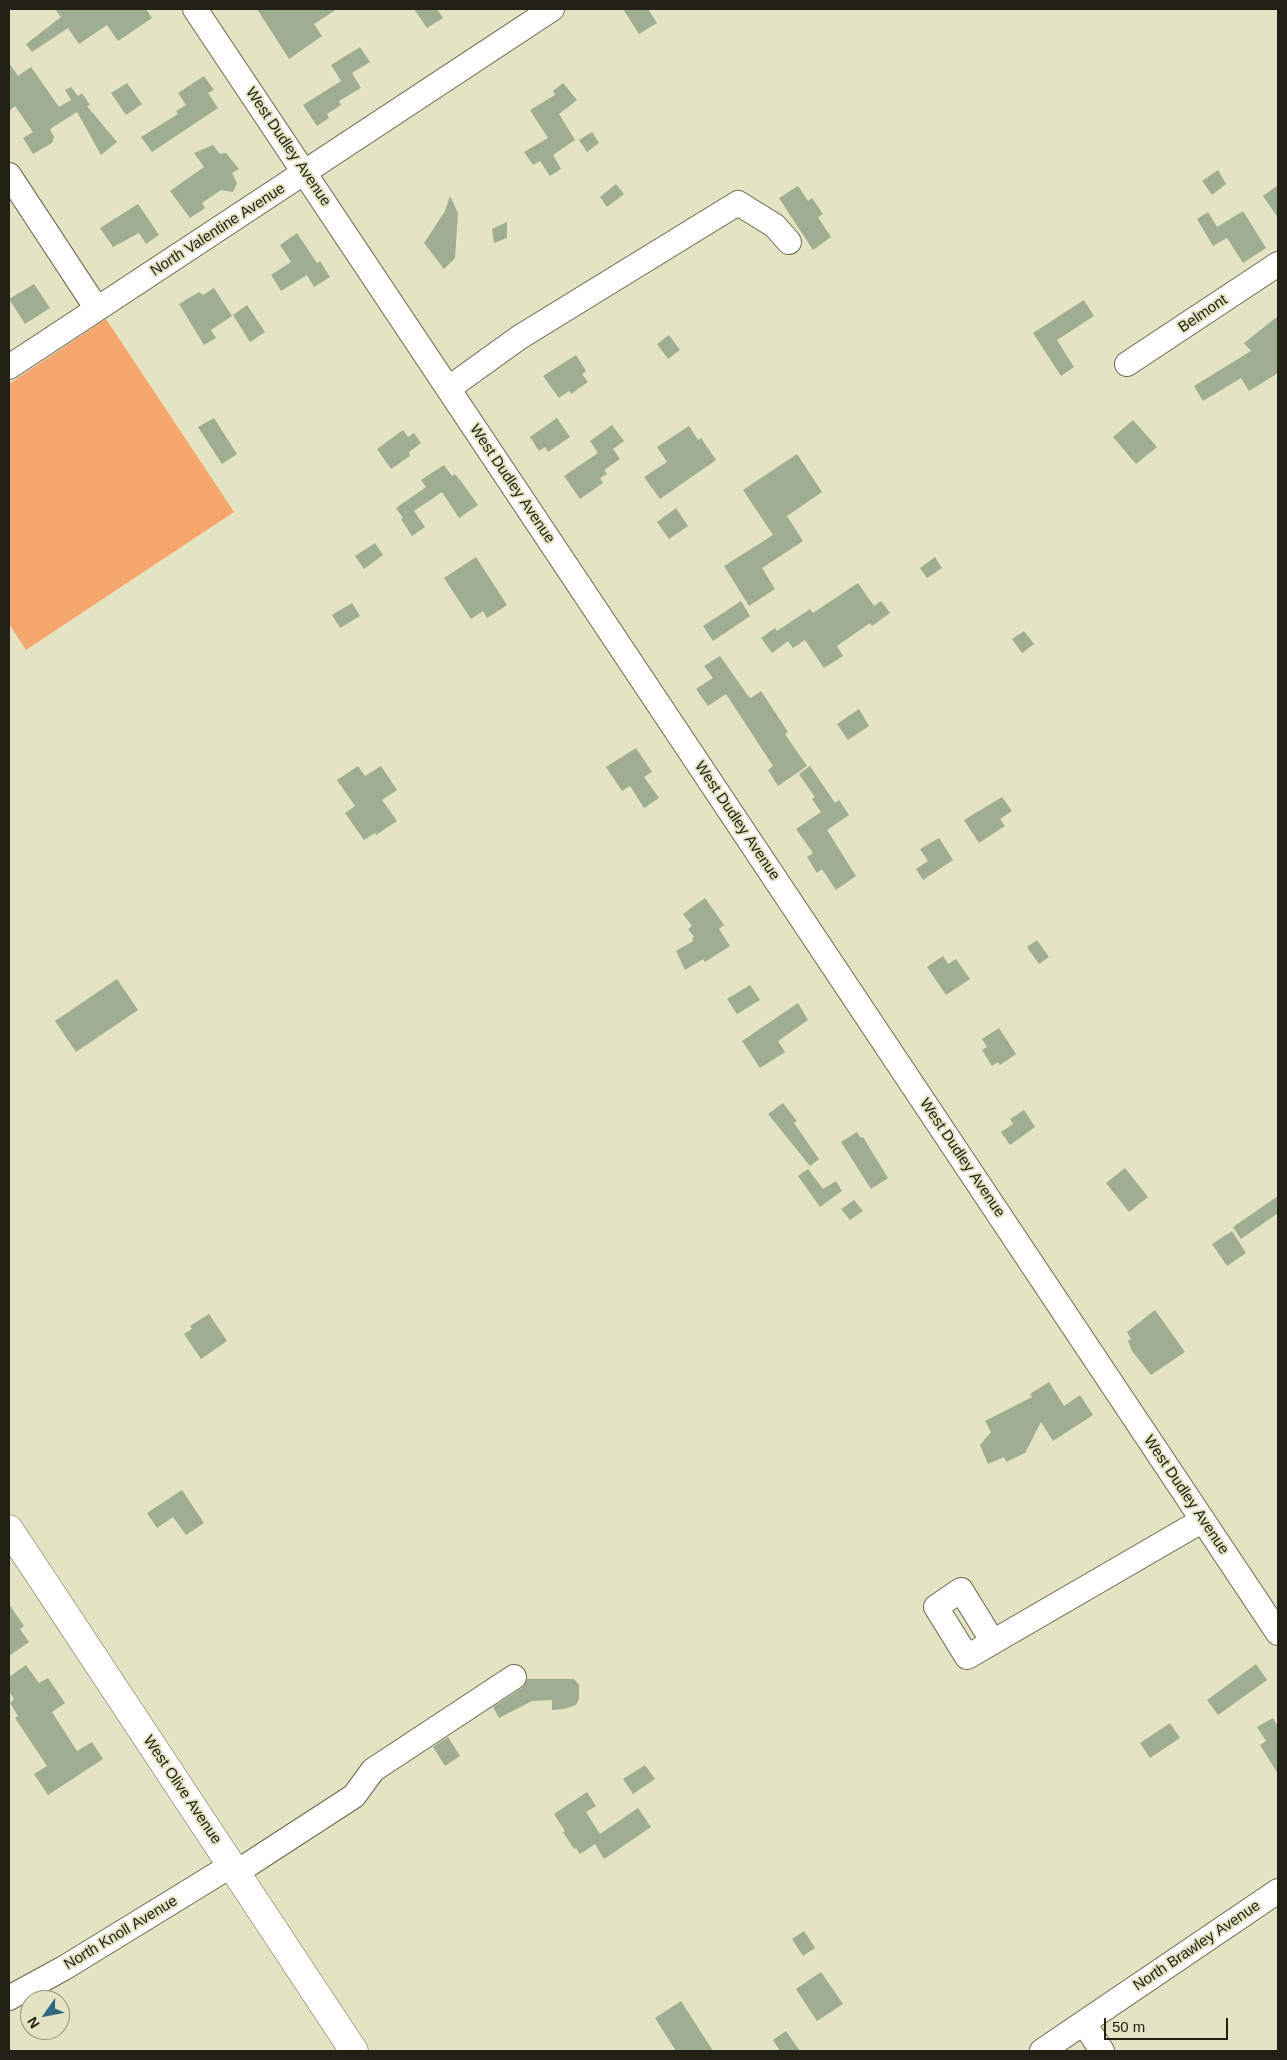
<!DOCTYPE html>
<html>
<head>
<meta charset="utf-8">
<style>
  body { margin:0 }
  #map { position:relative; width:1287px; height:2060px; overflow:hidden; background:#e4e3c3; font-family:Helvetica,sans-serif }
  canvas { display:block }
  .frame { position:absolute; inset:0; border:10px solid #202014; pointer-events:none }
  .north { position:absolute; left:20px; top:1990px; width:50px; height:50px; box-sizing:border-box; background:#e4e3c3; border:1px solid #96957d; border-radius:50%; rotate:237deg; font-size:14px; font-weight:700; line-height:20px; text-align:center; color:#202014 }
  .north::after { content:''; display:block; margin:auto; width:18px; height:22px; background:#2f6881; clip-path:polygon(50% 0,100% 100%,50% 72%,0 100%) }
  .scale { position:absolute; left:1104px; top:2018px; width:124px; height:22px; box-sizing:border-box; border:2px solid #202014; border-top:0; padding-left:6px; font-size:15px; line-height:18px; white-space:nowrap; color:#202014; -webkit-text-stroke:4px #e4e3c3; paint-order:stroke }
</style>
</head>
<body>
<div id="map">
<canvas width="1287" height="2060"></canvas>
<div class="frame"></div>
<div class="north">N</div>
<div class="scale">50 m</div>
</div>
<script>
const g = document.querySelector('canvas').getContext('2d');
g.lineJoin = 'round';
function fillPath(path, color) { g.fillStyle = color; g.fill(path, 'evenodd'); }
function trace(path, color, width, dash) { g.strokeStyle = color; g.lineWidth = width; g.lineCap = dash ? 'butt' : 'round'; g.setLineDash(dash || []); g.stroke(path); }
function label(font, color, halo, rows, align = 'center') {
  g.font = font + ' Helvetica,sans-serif'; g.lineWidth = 4; g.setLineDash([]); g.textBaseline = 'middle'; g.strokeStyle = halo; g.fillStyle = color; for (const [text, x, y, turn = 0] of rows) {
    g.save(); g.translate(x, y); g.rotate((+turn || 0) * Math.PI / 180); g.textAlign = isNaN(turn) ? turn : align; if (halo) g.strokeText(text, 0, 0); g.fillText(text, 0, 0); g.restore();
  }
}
const green = new Path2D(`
  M106 319 234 512 26 650 9 624V384Z`);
const building = new Path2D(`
  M55 9H146L152 18 118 41 107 25 79 44 68 28 32 52 26 44 61 17Z
  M257 9H337L314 24 322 36 289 59Z
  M414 9H437L443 18 427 28Z
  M623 9H648L657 23 639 34Z
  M360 47 370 62 352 73 361 88 339 101 341 105 327 114 329 118 317 126 303 105 341 81 331 65Z
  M9 63 18 76 31 67 59 107 71 100 65 90 71 87 78 96 82 93 90 105 87 106 117 142 101 155 77 112 50 129 54 137 52 143 33 154 23 138 33 132 15 106 9 111Z
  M204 76 214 90 208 93 218 108 152 152 141 137 178 114 176 111 186 105 178 93Z
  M127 83 142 104 126 115 111 93Z
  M563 83 577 100 559 114 575 140 553 155 561 169 550 176 540 161 533 165 524 152 548 138 530 110 555 95 553 91Z
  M592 132 599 143 587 152 579 140Z
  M213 145 220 154 226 153 239 169 232 173 237 183 233 192 221 190 202 203 205 208 190 218 170 191 204 167 194 153Z
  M1218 170 1226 184 1212 195 1202 181Z
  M616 184 624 194 607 207 600 197Z
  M1278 185V218L1263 196Z
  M798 186 808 201 812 198 823 214 818 217 831 237 813 250 779 198Z
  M450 196 458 213 455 258 444 269 424 243 445 211Z
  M138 204 159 235 146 244 139 233 113 247 100 228Z
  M1243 211 1266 248 1243 263 1227 238 1213 246 1197 219 1208 212 1217 227Z
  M507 222V238L494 243 492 229Z
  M297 233 317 263 320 261 330 277 314 287 307 275 281 291 271 275 291 262 280 245Z
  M34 284 50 308 25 324 9 299Z
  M214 288 232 316 211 330 216 338 204 345 179 304 199 292 203 295Z
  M1084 300 1094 316 1057 340 1074 367 1061 376 1033 333Z
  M247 305 265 332 250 342 233 315Z
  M1278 316V373L1249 391 1241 378 1203 401 1194 386 1251 351 1244 343Z
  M669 335 680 350 668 359 657 344Z
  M576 355 586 371 582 374 588 382 571 394 569 391 559 398 543 376Z
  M214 418 237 454 222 464 198 427Z
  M557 418 570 437 548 452 545 447 539 451 530 437Z
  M1133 420 1157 447 1136 464 1113 437Z
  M612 425 624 441 613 449 620 459 604 470 607 474 600 478 603 483 580 499 564 476 598 453 590 441Z
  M689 426 698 440 701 438 716 460 660 499 644 477 667 462 657 447Z
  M403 430 408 437 414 433 421 443 409 452 410 456 391 469 377 449Z
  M797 454 822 492 787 516 803 541 762 568 775 589 749 606 724 566 773 535 743 490Z
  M444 465 452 476 455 474 463 484 478 505 459 518 442 492 414 511 425 527 412 536 401 519 403 518 396 508 426 487 421 480Z
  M676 508 688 526 669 539 657 522Z
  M375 543 383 555 364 569 355 556Z
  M476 557 507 605 487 618 483 611 471 619 444 578Z
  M935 557 942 568 927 578 920 568Z
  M858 583 874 606 881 601 890 613 872 626 870 623 837 646 843 656 824 668 805 640 793 648 788 641 772 653 761 638 775 628 777 631 810 609 813 613Z
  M741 601 750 616 713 641 703 626Z
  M352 603 360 616 340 628 332 615Z
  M1024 631 1034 644 1022 653 1012 639Z
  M720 656 749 697 751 698 761 691 788 732 785 734 807 766 778 786 768 770 773 766 726 694 708 706 696 689 713 678 704 666Z
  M859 709 869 726 848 740 837 724Z
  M636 748 652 772 644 777 659 798 644 808 630 786 622 791 606 767Z
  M358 766 365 776 381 766 397 790 382 800 397 821 376 835 375 833 364 840 345 813 355 806 337 780Z
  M810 766 835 803 839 800 849 815 827 830 856 876 836 890 822 869 817 873 807 857 813 853 796 829 821 812 812 799 815 797 799 774Z
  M1002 797 1012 811 1000 819 1005 826 979 843 964 820Z
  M939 838 953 860 923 880 916 869 928 861 920 849Z
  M705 898 724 925 719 929 730 946 705 962 703 959 685 970 676 951 693 941 692 939 694 937 688 929 692 926 683 914Z
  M1037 940 1049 957 1039 964 1027 947Z
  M943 956 948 964 956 959 970 979 946 995 927 967Z
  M117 979 138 1010 76 1052 55 1021Z
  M750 985 760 1000 737 1014 727 999Z
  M798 1003 808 1020 778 1041 785 1052 760 1068 742 1041Z
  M999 1028 1016 1054 1000 1065 998 1062 992 1066 982 1050 987 1047 982 1039Z
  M783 1103 797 1121 794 1123 819 1159 810 1166 768 1114Z
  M1024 1110 1035 1127 1010 1145 1001 1132 1013 1124 1010 1119Z
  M857 1132 861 1138 863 1137 888 1178 871 1189 841 1142Z
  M1125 1168 1148 1197 1129 1212 1106 1183Z
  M808 1169 823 1189 836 1181 842 1191 820 1207 798 1176Z
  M1278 1196V1213L1241 1239 1233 1227Z
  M854 1200 863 1211 850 1220 841 1209Z
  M1232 1231 1246 1253 1227 1266 1212 1244Z
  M1155 1310 1185 1352 1151 1375 1132 1351 1128 1341 1131 1339 1127 1332Z
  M209 1314 227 1341 201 1359 184 1334 192 1329 190 1326Z
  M1049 1382 1064 1406 1080 1395 1093 1415 1053 1441 1041 1422 1025 1453 1006 1462 1004 1457 988 1464 980 1445 991 1432 985 1421 1032 1397 1030 1394Z
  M182 1490 204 1523 186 1535 173 1517 157 1528 147 1513Z
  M9 1604 24 1626 20 1629 29 1642 9 1656Z
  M1256 1664 1267 1680 1218 1715 1207 1700Z
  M26 1665 39 1683 48 1678 65 1703 52 1712 77 1751 92 1742 103 1759 48 1795 34 1774 47 1766 15 1718 18 1716 10 1703 14 1699 9 1691V1677Z
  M527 1679H574L579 1685V1699L576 1705 564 1709 552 1710V1700L532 1701 499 1718 493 1707 522 1688Z
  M1273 1718 1278 1727V1774L1260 1745 1266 1741 1257 1727Z
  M1170 1723 1180 1738 1150 1758 1140 1743Z
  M448 1737 460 1756 445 1766 433 1747Z
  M645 1765 655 1779 633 1794 623 1779Z
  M587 1792 596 1806 586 1812 600 1834 638 1808 651 1827 604 1859 595 1844 580 1854 576 1848 574 1849 563 1832 565 1831 554 1814Z
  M804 1931 815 1948 803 1956 792 1939Z
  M821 1972 843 2004 817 2021 796 1989Z
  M681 2001 713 2051H676L655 2018Z
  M786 2031 800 2051H780L773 2040Z`);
const minor = new Path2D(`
  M195 9 1278 1633
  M9 175 97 309
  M1127 364 1278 264
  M9 367 552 9
  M449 388 520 337 738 203 775 226 789 242
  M993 1642 961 1590 936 1607 967 1657 1203 1520
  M237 1872 354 1796 373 1770 514 1677
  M9 1998 64 1968 232 1865
  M1084 2023 1102 2051
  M1042 2051 1278 1891`);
const major = new Path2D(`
  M9 1529 354 2051`);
const streetNames = [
  ["West Dudley Avenue",288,147,56],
  ["North Valentine Avenue",218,230,-33],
  ["Belmont",1203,314,-34],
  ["West Dudley Avenue",512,484,56],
  ["West Dudley Avenue",737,821,56],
  ["West Dudley Avenue",962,1158,56],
  ["West Dudley Avenue",1186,1495,56],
  ["West Olive Avenue",182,1790,56],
  ["North Knoll Avenue",121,1933,-31],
  ["North Brawley Avenue",1197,1946,-34]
];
fillPath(green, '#f6a76e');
fillPath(building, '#9fae92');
trace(minor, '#68674b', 26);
trace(major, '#68674b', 29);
trace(minor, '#fff', 24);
trace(major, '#fff', 28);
label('15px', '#202014', '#e4e3c3', streetNames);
</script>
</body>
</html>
